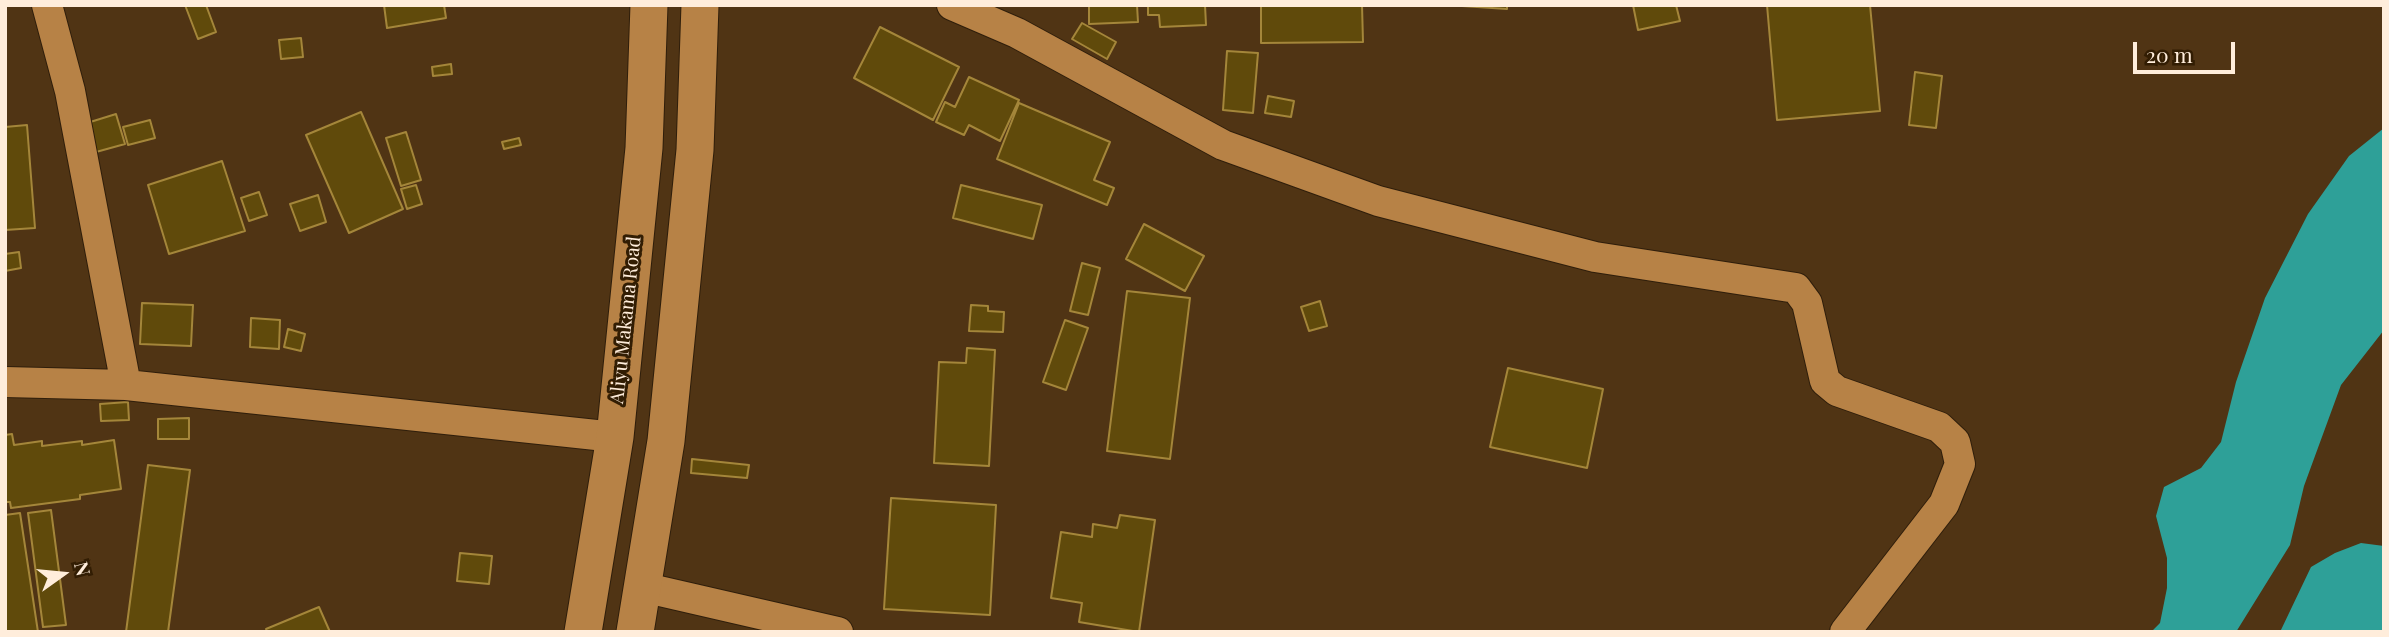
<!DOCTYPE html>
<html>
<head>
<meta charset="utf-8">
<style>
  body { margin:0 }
  #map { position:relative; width:2389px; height:637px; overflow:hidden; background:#503414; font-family:"Playfair Display",serif }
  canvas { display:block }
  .frame { position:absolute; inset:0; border:7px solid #ffeddb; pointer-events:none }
  .north { position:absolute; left:28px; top:539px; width:70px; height:70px; -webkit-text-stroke:5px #321d03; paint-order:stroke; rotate:75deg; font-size:19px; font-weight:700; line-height:28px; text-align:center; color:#ffeddb }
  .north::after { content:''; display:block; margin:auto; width:24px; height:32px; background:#ffeddb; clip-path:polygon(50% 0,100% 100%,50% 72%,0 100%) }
  .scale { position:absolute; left:2133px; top:42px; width:102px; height:32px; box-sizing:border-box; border:4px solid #ffeddb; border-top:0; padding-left:9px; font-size:21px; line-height:24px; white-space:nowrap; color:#ffeddb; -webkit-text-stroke:5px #321d03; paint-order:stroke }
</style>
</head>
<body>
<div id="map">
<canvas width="2389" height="637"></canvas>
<div class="frame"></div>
<div class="north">N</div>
<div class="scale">20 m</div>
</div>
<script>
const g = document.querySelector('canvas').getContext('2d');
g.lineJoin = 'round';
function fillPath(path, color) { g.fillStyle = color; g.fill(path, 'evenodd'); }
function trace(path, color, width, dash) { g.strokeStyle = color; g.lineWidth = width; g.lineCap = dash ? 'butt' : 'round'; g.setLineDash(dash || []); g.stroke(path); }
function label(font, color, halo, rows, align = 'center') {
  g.font = font + ' "Playfair Display",serif'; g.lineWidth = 6; g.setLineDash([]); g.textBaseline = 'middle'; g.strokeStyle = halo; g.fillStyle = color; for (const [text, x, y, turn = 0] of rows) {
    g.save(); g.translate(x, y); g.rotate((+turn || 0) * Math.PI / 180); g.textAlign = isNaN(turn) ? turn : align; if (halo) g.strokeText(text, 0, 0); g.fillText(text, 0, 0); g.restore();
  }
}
const water = new Path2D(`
  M2384 128V330L2341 385 2304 486 2290 545 2236 632H2151L2160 623 2167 588V558L2156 516 2164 487 2201 468 2221 442 2236 382 2265 298 2308 214 2349 156Z
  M2361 543 2384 546V632H2280L2311 567 2335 553Z`);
const building = new Path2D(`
  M185 5H206L216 32 198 39Z
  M384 5H444L446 18 387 28Z
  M1089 5H1137L1138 22 1089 24Z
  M1148 5H1205L1206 25 1160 27 1159 15H1148Z
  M1261 5H1362L1363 42 1261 43Z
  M1447 5H1507V9Z
  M1633 5H1676L1680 21 1638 30Z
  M1767 5H1870L1880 111 1777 120Z
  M1082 23 1116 42 1107 59 1072 39Z
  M880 27 959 67 933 120 854 78Z
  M301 38 303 57 281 59 279 40Z
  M1227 51 1258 53 1253 113 1223 110Z
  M451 64 452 74 433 76 432 67Z
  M1915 72 1942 76 1936 128 1909 125Z
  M969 77 1019 100 1000 141 969 125 964 135 936 122 945 102 955 107Z
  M1268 96 1294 101 1291 117 1265 113Z
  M1019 103 1110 142 1094 180 1114 188 1107 205 997 159Z
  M361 112 403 209 349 233 306 135Z
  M116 114 125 144 96 152 87 123Z
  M150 120 155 138 128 145 123 127Z
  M27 125 35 228 5 230V127Z
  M406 132 421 180 401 186 386 138Z
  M519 138 521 145 504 149 502 142Z
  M222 161 245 231 169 254 148 185Z
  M416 185 422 204 407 209 401 189Z
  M961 185 1042 205 1033 239 953 218Z
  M259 192 267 215 249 221 241 198Z
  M318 195 326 222 300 231 290 204Z
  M1144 224 1204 256 1185 291 1126 259Z
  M19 252 21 268 5 271V254Z
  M1082 263 1100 268 1088 315 1070 311Z
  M1127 291 1190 298 1170 459 1107 451Z
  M1320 301 1327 326 1309 331 1301 307Z
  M142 303 193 305 191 346 140 344Z
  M971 305 988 306V311L1004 312 1003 332 969 331Z
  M251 318 280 320 279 349 250 347Z
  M1065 320 1088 328 1066 390 1043 382Z
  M288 329 305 334 301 351 284 347Z
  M967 348 995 350 989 466 934 463 939 362 966 363Z
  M1508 368 1603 389 1587 468 1490 447Z
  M128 402 129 420 101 421 100 404Z
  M189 418V439H158V419Z
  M12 434 14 445 42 441V446L82 441V445L114 440 121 489 80 495V499L11 508 10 502H5V435Z
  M692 459 749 465 747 478 691 473Z
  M148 465 190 470 168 632H126Z
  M891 498 996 505 990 615 884 609Z
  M51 510 66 625 43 627 28 513Z
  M20 513 38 632H5V515Z
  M1120 515 1155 520 1139 632 1079 622 1082 603 1051 598 1061 532 1092 537 1093 524 1117 528Z
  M460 553 492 556 489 584 457 581Z
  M319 607 330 632H268L266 629Z`);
const minor = new Path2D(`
  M47 5 70 91 126 385
  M952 5 1017 33 1223 145 1378 201 1595 257 1796 288 1807 303 1825 381 1837 391 1939 427 1955 442 1960 464 1944 504 1845 632
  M5 382 126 385 615 437
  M642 587 838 632`);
const tertiary = new Path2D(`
  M583 632 615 437 644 148 649 5
  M635 632 666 441 695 150 700 5`);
const streetNames = [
  ["Aliyu Makama Road",626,320,-84]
];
fillPath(water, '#2ea098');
fillPath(building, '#604a0b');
trace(building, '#a4863a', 2);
trace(minor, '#2f1e0b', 32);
trace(tertiary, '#2f1e0b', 39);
trace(minor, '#b78246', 30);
trace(tertiary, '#b78246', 37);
label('19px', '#ffeddb', '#321d03', streetNames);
</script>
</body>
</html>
